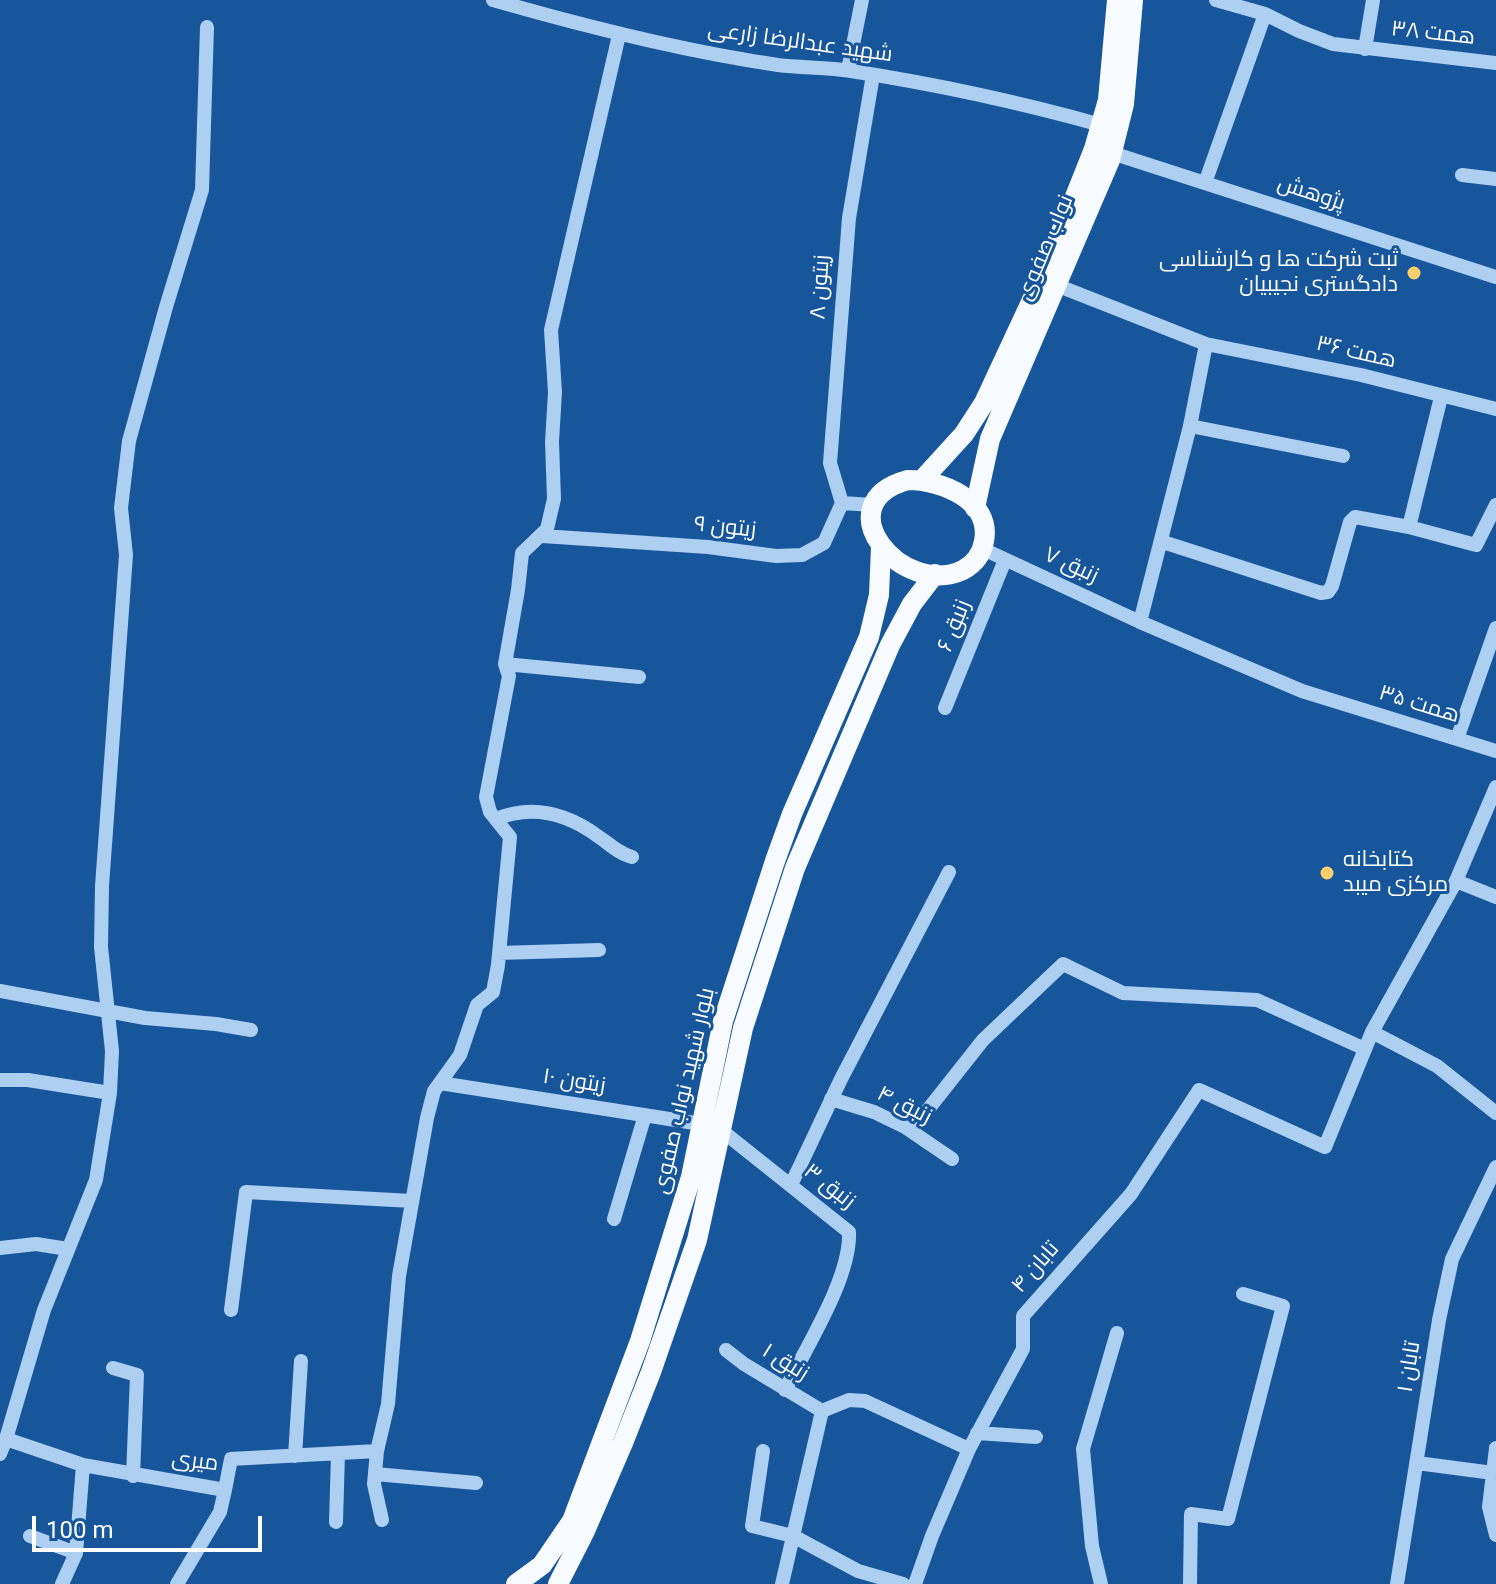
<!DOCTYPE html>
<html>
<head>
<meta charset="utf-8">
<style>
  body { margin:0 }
  #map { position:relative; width:1496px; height:1584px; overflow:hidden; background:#17569b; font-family:Roboto,sans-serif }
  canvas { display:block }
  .scale { position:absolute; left:32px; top:1516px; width:230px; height:36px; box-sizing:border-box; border:4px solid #fff; border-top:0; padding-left:10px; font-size:24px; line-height:28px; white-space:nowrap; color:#fff; -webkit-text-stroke:6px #17569b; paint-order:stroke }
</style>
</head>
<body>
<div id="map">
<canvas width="1496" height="1584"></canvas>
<div class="scale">100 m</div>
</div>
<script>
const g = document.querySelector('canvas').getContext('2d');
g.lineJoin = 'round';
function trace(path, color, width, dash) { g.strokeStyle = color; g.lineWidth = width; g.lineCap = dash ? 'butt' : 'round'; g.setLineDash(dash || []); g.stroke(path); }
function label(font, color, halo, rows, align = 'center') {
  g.font = font + ' Roboto,Cairo,sans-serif'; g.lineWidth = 6; g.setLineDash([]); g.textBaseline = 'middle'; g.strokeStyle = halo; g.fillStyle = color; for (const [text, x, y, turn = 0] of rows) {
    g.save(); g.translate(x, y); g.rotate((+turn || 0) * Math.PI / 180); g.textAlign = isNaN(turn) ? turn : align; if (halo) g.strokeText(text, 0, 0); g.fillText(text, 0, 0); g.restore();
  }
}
const minor = new Path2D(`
  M493 0C587 27 682 51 778 65 803 68 827 67 851 71 935 84 1019 102 1101 125
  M1216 0 1265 14 1299 31 1333 44 1496 63
  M1365 49 1373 0
  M848 70 862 0
  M1112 153 1496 277
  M1462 175 1496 179
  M1205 183 1265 14
  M1056 285 1206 344 1361 375 1496 409
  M1190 426 1343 456
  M842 503 830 463 849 218 873 75
  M1409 527 1441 397
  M542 536 708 547 776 556 802 555 824 543 842 503 873 505
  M1163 542 1321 593 1328 592 1332 586 1350 522 1355 517 1409 527 1476 545 1496 505
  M983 549 1140 622 1302 691 1496 751
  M1140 622 1190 426 1206 344
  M505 664 639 677
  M945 708 1005 560
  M1457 739 1496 628
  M496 819C533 804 568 814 599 837 611 845 618 853 632 857
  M1456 881 1496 897
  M499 953 599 950
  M0 991 145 1018 216 1024 251 1030
  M1372 1032 1437 1066 1496 1113
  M0 1080H28L110 1093
  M440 1083 701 1124
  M831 1099 874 1112 905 1127 952 1159
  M721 1130 849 1232C851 1278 806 1347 785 1390
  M911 1131 983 1040 1063 964 1123 993 1257 1000 1365 1049
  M791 1185 841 1079 949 872
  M614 1219 645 1115
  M0 1248 36 1244 68 1249
  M231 1310 246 1192 412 1201
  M726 1350 744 1364 822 1411
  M113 1368 137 1375 133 1476
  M822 1411 849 1400 865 1401 969 1449
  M977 1433 1036 1437
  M6 1439 44 1310 96 1180 110 1093 112 1051 101 947 102 886 126 555 121 508 129 441 166 307 202 190 207 27
  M1496 1448 1489 1507 1496 1535
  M763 1451 752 1526 793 1536 858 1571 903 1584
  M0 1454 6 1439 83 1465 225 1490 231 1459 377 1451
  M295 1456 301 1361
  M1417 1463 1493 1473
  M375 1474 476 1483
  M382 1520 374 1484 377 1451 388 1404 399 1276 427 1118 434 1091 460 1055 477 1005 493 992 498 965 510 837 490 812 486 797 509 676 505 664 518 590 522 553 547 529 554 499 552 442 555 392 551 330 619 35
  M336 1522 338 1453
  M30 1536 76 1553
  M62 1584 76 1553 83 1465
  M177 1584 220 1512 225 1490
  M782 1584 822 1411
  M915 1584 932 1536 969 1449 1023 1349V1316L1131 1194 1199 1090 1325 1147 1372 1032 1456 881 1496 787
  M1101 1584 1092 1546 1083 1449 1117 1333
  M1190 1584 1191 1514 1228 1519 1283 1306 1243 1294
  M1397 1584 1439 1320 1452 1259 1496 1167`);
const major = new Path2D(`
  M908 480C941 480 992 500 984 541 982 554 974 564 963 570 902 599 823 503 908 480Z
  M922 480 964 434 984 403 1045 272 1094 149 1108 100 1117 0
  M975 508 990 439 1110 160 1124 104 1133 0
  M516 1584 542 1565 572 1521 640 1341 691 1177 723 1021 775 861 792 814 869 637 879 595 881 547
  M558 1584 584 1533 623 1443 651 1372 697 1240 743 1028 795 868 890 645 912 604 935 574`);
const markers = [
  [1414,273,8,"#ffce6d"],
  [1327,873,8,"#ffce6d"]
];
const streetNames = [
  ["همت ۳۸",1433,34,6],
  ["شهید عبدالرضا زارعی",800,43,8],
  ["پژوهش",1311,194,18],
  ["نواب صفوی",1046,248,-67],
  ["زیتون ۸",821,287,-86],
  ["همت ۳۶",1356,353,13],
  ["زیتون ۹",725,528,6],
  ["زنبق ۷",1071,566,25],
  ["زنبق ۶",955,626,-68],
  ["همت ۳۵",1419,705,17],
  ["زیتون ۱۰",574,1082,9],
  ["بلوار شهید نواب صفوی",685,1091,-77],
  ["زنبق ۴",904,1106,27],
  ["زنبق ۳",829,1187,38],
  ["تابان ۴",1036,1268,-49],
  ["زنبق ۱",785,1363,32],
  ["تابان ۱",1410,1367,-81],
  ["میری",195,1462,7]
];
const poiNames = [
  ["ثبت شرکت ها و کارشناسی",1398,260],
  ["دادگستری نجیبیان",1398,285],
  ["کتابخانه",1343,860,"left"],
  ["مرکزی میبد",1343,885,"left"]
];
trace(minor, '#accff2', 14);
trace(major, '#f7fbff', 20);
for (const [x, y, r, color] of markers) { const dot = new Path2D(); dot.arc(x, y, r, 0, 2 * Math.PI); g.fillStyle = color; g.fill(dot); trace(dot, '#17569b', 3); }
label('22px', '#fff', '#17569b', streetNames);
label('22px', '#fff', '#17569b', poiNames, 'right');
</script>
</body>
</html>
